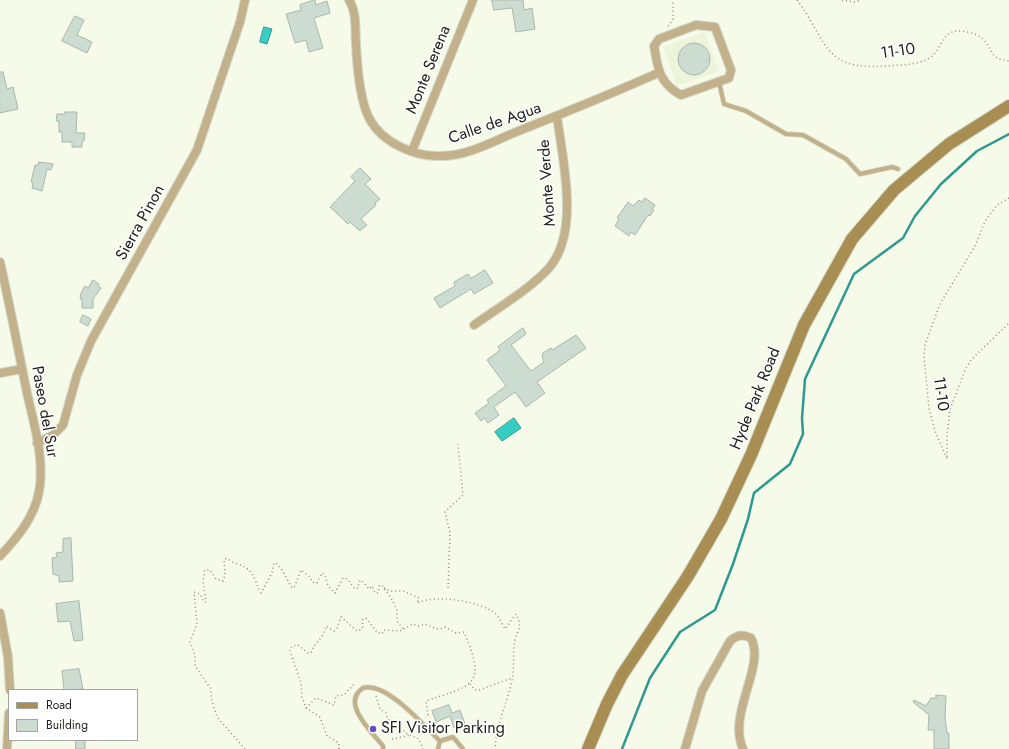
<!DOCTYPE html>
<html>
<head>
<meta charset="utf-8">
<style>
  body { margin:0 }
  #map { position:relative; width:1009px; height:749px; overflow:hidden; background:#f6fbe9; font-family:Jost,sans-serif }
  canvas { display:block }
  .legend { position:absolute; left:8px; top:689px; width:130px; height:52px; box-sizing:border-box; background:#fff; border:1px solid #a4a5a2; margin:0; padding:5px 7px; list-style:none; font-size:12px; color:#1c1e17 }
  .legend li { display:flex; align-items:center; gap:8px; height:20px }
  .legend b { width:20px; border:1px solid #a4a5a2 }
</style>
</head>
<body>
<div id="map">
<canvas width="1009" height="749"></canvas>
<ul class="legend">
<li><b style="height:5px;background:#a88e53"></b>Road</li>
<li><b style="height:11px;background:#ccdcd0"></b>Building</li>
</ul>
</div>
<script>
const g = document.querySelector('canvas').getContext('2d');
g.lineJoin = 'round';
function fillPath(path, color) { g.fillStyle = color; g.fill(path, 'evenodd'); }
function trace(path, color, width, dash) { g.strokeStyle = color; g.lineWidth = width; g.lineCap = dash ? 'butt' : 'round'; g.setLineDash(dash || []); g.stroke(path); }
function label(font, color, halo, rows, align = 'center') {
  g.font = font + ' Jost,sans-serif'; g.lineWidth = 3; g.setLineDash([]); g.textBaseline = 'middle'; g.strokeStyle = halo; g.fillStyle = color; for (const [text, x, y, turn = 0] of rows) {
    g.save(); g.translate(x, y); g.rotate((+turn || 0) * Math.PI / 180); g.textAlign = isNaN(turn) ? turn : align; if (halo) g.strokeText(text, 0, 0); g.fillText(text, 0, 0); g.restore();
  }
}
const built = new Path2D(`
  M704 32 719 71 677 86 663 47Z`);
const water = new Path2D(`
  M264 27 272 29 267 44 260 42Z
  M514 418 521 428 502 441 495 432Z`);
const stream = new Path2D(`
  M622 749 650 678 680 632 715 610 733 564 748 519 754 493 790 464 803 434 802 418 805 379 854 274 903 238 915 216 941 184 977 151 1009 134`);
const building = new Path2D(`
  M315 0 316 5 327 1 330 13 314 18 323 48 309 52 306 40 295 43 286 14 301 10 300 5Z
  M492 0H523L524 10 532 8 535 29 516 32 512 8 494 10Z
  M75 16 84 20 77 35 92 42 87 53 62 41Z
  M678 59a16 16 0 1 1 32 0a16 16 0 1 1-32 0Z
  M0 72H3L7 89 13 87 18 109 0 113Z
  M65 112H77L76 133H85L84 141H82V147H72V142H62V132H59V121H56L57 114H65Z
  M39 162 53 164 51 170 47 169 42 191 32 188 33 183 31 182 35 165H38Z
  M360 168 371 179 365 184 380 199 375 203 376 205 361 219 367 225 360 231 350 222 348 224 330 207 355 181 351 177Z
  M645 198 655 205 652 209 654 210 650 216 648 215 635 235 631 232 629 236 615 226 619 219 617 218 628 202 633 206 639 200 642 202Z
  M485 270 493 283 474 294 471 289 440 308 434 298 455 286 454 282 468 274 471 278Z
  M93 280 99 284 98 286 101 288 93 299V308H82V299H80L81 293 85 286 88 288Z
  M83 315 91 319 88 326 80 322Z
  M523 328 526 334 511 345 531 371 544 362 542 357 543 353 551 348 552 350 576 335 586 348 537 382 545 393 526 407 515 392 494 407 499 415 488 423 484 418 481 421 475 413 489 403 487 400 506 386 487 360 500 350 498 347Z
  M71 538 73 581 59 582V576L53 574 52 558 57 557 56 553 63 552V539Z
  M79 601 83 640 74 641 70 621 58 622 56 604Z
  M79 669 83 689 64 690 62 671Z
  M936 695 946 696 945 717 947 733H949V749H934V730H928L929 715 913 702 914 700 926 706 931 698H936Z
  M449 705 452 713 460 710 465 724 454 728 450 716 436 722 432 711Z
  M76 740H85V749H76Z`);
const path = new Path2D(`
  M797 0C828 41 822 71 886 66 900 65 916 65 928 59 941 52 941 32 957 31 965 31 977 33 983 39 994 50 989 59 1009 61
  M842 0 854 2 861 0
  M668 26 673 20V0
  M1009 198 997 205 985 221 975 246 940 304 925 345 924 358 929 408 935 431 947 459V435L950 409 966 368 972 359 1009 323
  M384 588 390 591H403L419 598 417 603C436 594 478 601 495 613 499 617 502 624 505 629L516 614C523 627 518 629 515 640 512 653 515 667 512 680 507 704 496 725 495 749
  M448 588 450 533 445 512 463 495 458 444
  M470 684 475 690H479L512 678
  M376 696 380 709 386 713 387 718 390 721H395L406 733 419 739 423 749
  M306 708 316 698 334 705 336 696 344 695 354 684
  M392 739 411 735
  M245 749 217 717 211 698V689L195 666V655L190 642 197 624 194 592 200 594 204 602H206L203 581 205 570H210L216 579 223 581 225 575 224 559C229 558 231 562 235 563 255 569 253 578 261 593L272 573 274 563H276L282 570 292 588 295 586 301 570 310 577 312 582 317 583 322 573 325 575 328 586 335 593 343 578 347 579 355 589 358 588 359 582 361 580 369 589 372 586 375 593H378L379 586 382 585 393 601 397 611V621L403 629
  M339 749V743L327 736 320 717 306 708 302 697 301 683 290 651 292 646 298 645 308 653H311C314 642 323 640 326 626L334 631 337 628 341 617 357 631 362 629 363 619 366 618 377 632 382 634 384 630 400 631 413 624 418 626 425 624C433 626 436 632 445 627L456 633 464 632 465 634C487 687 472 685 426 701L428 715 425 717`);
const service = new Path2D(`
  M719 82 724 104 746 111 786 134 803 135 846 159 860 174 892 167 898 169
  M440 741 453 737 463 749
  M383 749V746C372 732 340 703 363 688 386 681 424 726 440 741
  M438 749 440 741`);
const minor = new Path2D(`
  M349 0C357 12 355 30 356 44 357 65 360 100 369 118 382 143 415 157 441 156 467 156 492 142 516 132 564 113 611 94 658 73
  M696 25 715 27 731 70 729 78 681 95C659 83 658 69 654 46L659 39Z
  M412 151 473 0
  M0 262C10 306 18 349 27 393 34 424 45 460 39 492 34 518 17 538 0 556
  M474 325C498 308 530 289 549 268 580 232 563 161 557 117
  M0 373 22 369
  M37 443 53 435 63 425 77 375 91 341 197 150 240 22 245 0
  M0 613 8 657 10 690
  M7 749 9 713
  M685 749 702 691 730 641C737 635 742 634 751 638 766 667 727 713 743 749`);
const secondary = new Path2D(`
  M588 749 607 704 622 675 688 576 721 519 751 455 804 325 852 239 894 190 949 144 1009 106`);
const markers = [
  [373,729,4,"#654bc4"]
];
const streetNames = [
  ["11-10",898,52,-8],
  ["Monte Serena",429,70,-68],
  ["Calle de Agua",495,124,-19],
  ["Monte Verde",548,183,-94],
  ["Sierra Pinon",141,223,-61],
  ["11-10",940,394,82],
  ["Hyde Park Road",756,399,-68],
  ["Paseo del Sur",44,412,80]
];
const poiNames = [
  ["SFI Visitor Parking",381,729]
];
fillPath(built, '#ecf4da');
fillPath(water, '#36cec3');
trace(water, '#2e998f', 1);
trace(stream, '#2e998f', 2.5);
fillPath(building, '#ccdcd0');
trace(building, '#a7b7ab', 1);
trace(service, '#d3d8c7', 5.5);
trace(minor, '#d3d8c7', 10);
trace(secondary, '#d3d8c7', 14);
trace(path, '#898c80', 1.5, [1, 3]);
trace(service, '#c3b18b', 4);
trace(minor, '#c3b18b', 8);
trace(secondary, '#a88e53', 12);
for (const [x, y, r, color] of markers) { const dot = new Path2D(); dot.arc(x, y, r, 0, 2 * Math.PI); g.fillStyle = color; g.fill(dot); trace(dot, '#fff', 1.5); }
label('16px', '#1c1e17', '#fff', streetNames);
label('16px', '#1c1e17', '#fff', poiNames, 'left');
</script>
</body>
</html>
